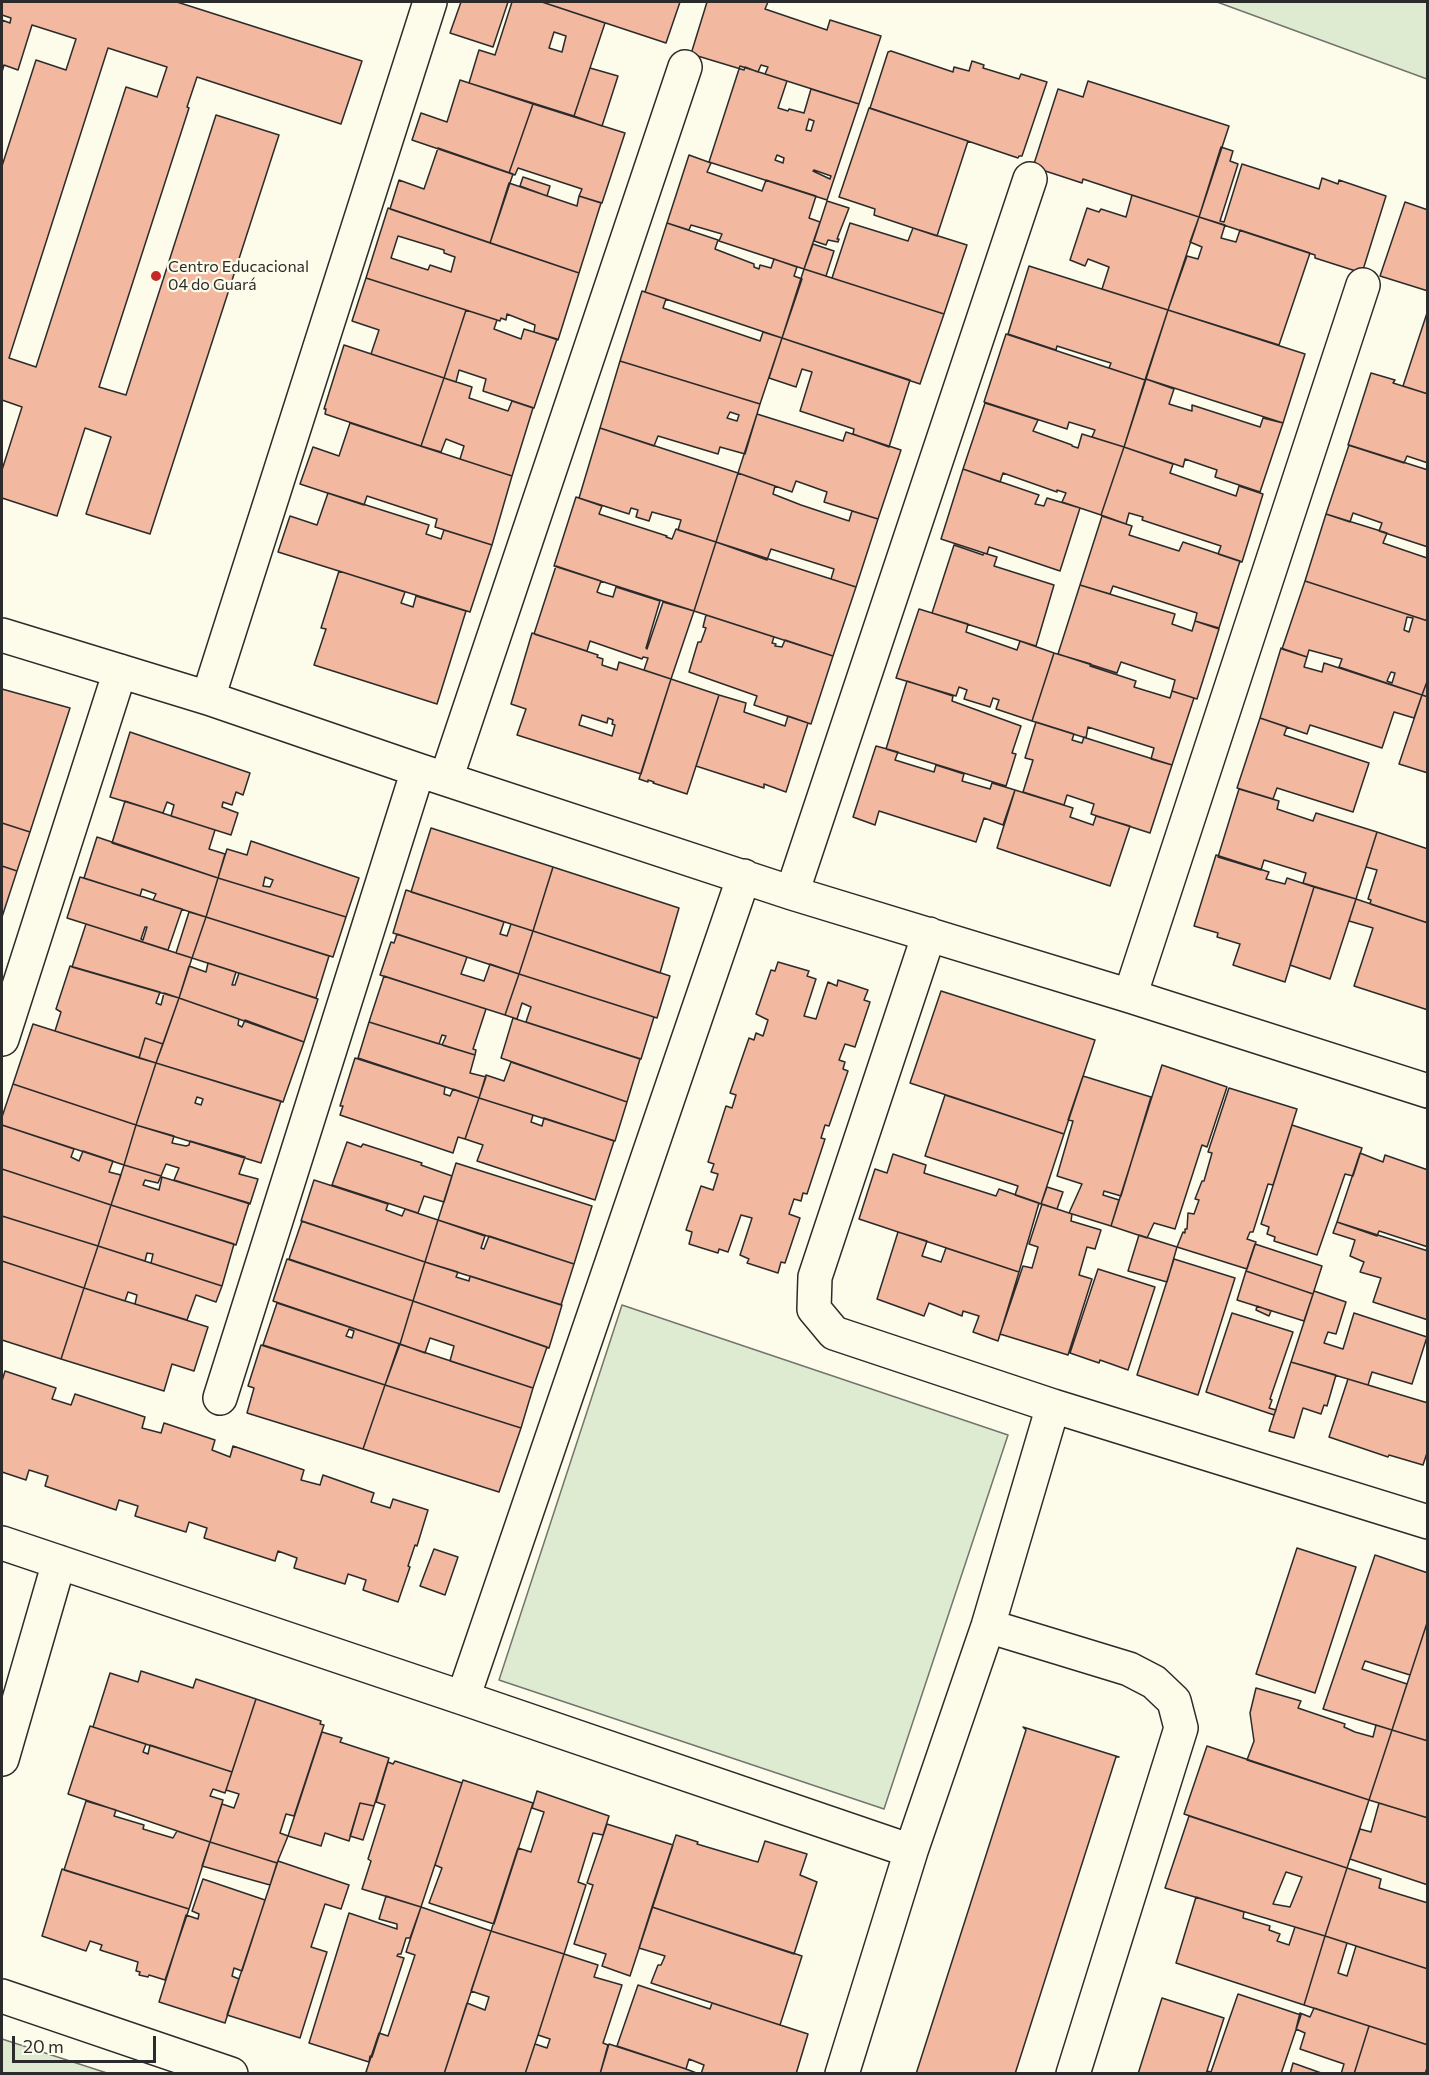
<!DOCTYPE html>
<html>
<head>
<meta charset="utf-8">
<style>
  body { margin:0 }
  #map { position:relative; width:1429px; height:2075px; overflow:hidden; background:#fdfbea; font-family:Commissioner,sans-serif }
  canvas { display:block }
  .frame { position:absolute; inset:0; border:3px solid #2b2b2b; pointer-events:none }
  .scale { position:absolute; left:12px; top:2036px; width:144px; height:27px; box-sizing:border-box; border:3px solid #2b2b2b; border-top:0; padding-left:8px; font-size:18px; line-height:21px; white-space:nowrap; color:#2b2b2b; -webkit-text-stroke:4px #fdfbea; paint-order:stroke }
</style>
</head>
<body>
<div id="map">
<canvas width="1429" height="2075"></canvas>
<div class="frame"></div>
<div class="scale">20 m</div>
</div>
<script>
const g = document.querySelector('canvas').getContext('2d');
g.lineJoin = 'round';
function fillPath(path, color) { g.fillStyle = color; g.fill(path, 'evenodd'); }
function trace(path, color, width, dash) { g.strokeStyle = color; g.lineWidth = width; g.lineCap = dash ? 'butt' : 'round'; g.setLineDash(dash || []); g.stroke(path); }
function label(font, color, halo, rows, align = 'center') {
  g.font = font + ' Commissioner,sans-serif'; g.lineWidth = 4.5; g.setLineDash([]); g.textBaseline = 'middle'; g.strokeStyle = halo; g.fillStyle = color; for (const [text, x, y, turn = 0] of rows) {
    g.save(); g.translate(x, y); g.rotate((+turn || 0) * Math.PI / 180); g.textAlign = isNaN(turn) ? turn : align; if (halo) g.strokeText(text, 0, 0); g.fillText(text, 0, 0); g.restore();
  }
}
const green = new Path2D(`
  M1217 2H1427V79Z
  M622 1305 1008 1435 884 1809 499 1680Z
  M2 2039 107 2073H2Z`);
const building = new Path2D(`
  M2 2H177L362 61 341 124 197 77 187 107 189 108 99 387 126 395 216 115 279 135 150 534 86 514 111 437 85 428 57 516 2 498V470L22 407 2 400V166L36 60 66 70 76 39 32 25 18 70 4 65 2 72V20L10 23 11 18 2 15ZM108 48 167 67 157 97 126 87 36 367 9 358Z
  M461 2H508L493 47 450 33Z
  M512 2H542L605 23 574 116 469 83 479 50 495 55ZM554 32 566 36 562 52 549 48Z
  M542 2H680L666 43Z
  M707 2H768L765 9 827 30 830 20 881 36 859 104 765 74 768 67 761 65 758 72 745 67 744 70 691 54Z
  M891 51 953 72 954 67 969 71 972 61 984 65 983 68 1019 79 1021 74 1047 82 1022 156H1019L1018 158 870 108 888 52Z
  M740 66 787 81 778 108 788 111 789 109 804 113 811 89 859 104 827 200 709 162ZM809 119 814 121 811 131 806 130ZM777 155 784 158 783 163 775 160ZM814 170 831 176 830 179 813 171Z
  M590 68 618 76 602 126 574 116Z
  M460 80 533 104 509 173 412 140 421 113 447 122Z
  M1088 81 1229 126 1199 217 1095 183 1083 179 1082 183 1033 167 1058 89 1083 97Z
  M533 104 625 133 602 203 579 196 582 189 518 168 515 175 509 173Z
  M869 108 968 141 937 236 874 215 875 209 839 197Z
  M1221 147 1233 151 1230 161 1238 164 1220 221 1224 222 1242 164 1319 189 1322 178 1338 184 1339 180 1386 196 1362 273 1315 258V255L1199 217Z
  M438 148 513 174 490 243 390 209 399 180 424 189Z
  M689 155 711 163 707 172 762 191 766 180 816 196 809 218 820 222 804 269 719 241 722 234 691 225 689 230 667 223Z
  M523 177 550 186 547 196 520 186Z
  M509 183 577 206 579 196 601 203 579 273 490 243Z
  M1132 195 1199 217 1168 310 1102 289 1109 267 1088 259 1085 266 1070 260 1087 208 1099 212 1101 209 1126 217Z
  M827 201 849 208 837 239H839L838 242 828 240 826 245 814 241Z
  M1405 202 1428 210V291L1380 276Z
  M388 208 579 273 558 340 534 332 535 325 507 314 506 320 501 318 500 321 497 320 366 278ZM398 236 444 250V253L455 257 451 272 430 265 428 270 391 258Z
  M1199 217 1225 225 1221 238 1236 242 1240 230 1310 253 1279 345 1168 310 1187 256 1198 259 1202 247 1190 242Z
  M667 223 718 240 715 249 754 264V267L759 269 760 265 771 268 774 259 797 267 794 276 802 279 782 338 645 292Z
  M850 223 908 241 913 228 967 245 944 314 832 278Z
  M813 244 834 251 826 276 804 269Z
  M1029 266 1168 310 1145 380 1109 368 1111 363 1101 360 1057 346 1056 350 1008 334Z
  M804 269 944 314 920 384 782 338Z
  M366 278 466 310 444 378 371 354 379 330 352 321Z
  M642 291 666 299 663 308 760 341 763 332 782 338 760 404 620 361Z
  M466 310 497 320 494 329 521 339 524 329 557 339 534 408 483 391 486 379 459 370 456 382 444 378Z
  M1168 310 1305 354 1283 423 1146 379Z
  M1428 310V394L1403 386Z
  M1006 334 1145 380 1124 447 1092 437 1095 430 1069 422 1067 429 984 402Z
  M782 338 910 380 889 447 853 434 854 429 800 411 812 372 802 369 796 387 769 378Z
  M344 345 444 378 421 446 325 414 326 409H324Z
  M620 361 760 404 745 454 720 447 718 454 658 436 654 446 600 428ZM730 412 739 415 737 421 727 418Z
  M1371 373 1395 380 1393 383 1428 394V463L1407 456 1404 463 1348 445Z
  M444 378 472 387 469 398 508 411 512 401 533 408 512 476 460 459 464 446 446 439 441 452 421 446Z
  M1146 379 1174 389 1169 404 1192 411V405L1260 427 1263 418 1283 423 1260 492 1215 477 1217 470 1185 459 1183 467 1124 447Z
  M985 403 1038 420 1033 431 1072 445V446L1078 448 1082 434 1124 447 1101 515 1062 502 1066 493 1057 490V492L1003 473 1000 482 963 469Z
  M757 414 843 441 846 432 901 450 878 519 824 502 827 492 796 481 792 492 738 473Z
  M350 423 512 476 492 545 435 527 437 519 367 496 364 505 300 484 313 447 339 456Z
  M600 428 738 473 716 542 678 530 681 520 652 512 649 521 636 517 638 510 631 508 629 514 579 498Z
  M1349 445 1428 470V547L1379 531 1382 523 1353 513 1350 522 1326 514Z
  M1124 447 1173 464 1170 473 1236 496 1239 486 1263 494 1242 562 1218 554 1221 546 1142 520 1143 517 1129 513 1126 524 1101 515Z
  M963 469 1039 495 1035 504 1044 506 1047 498 1080 508 1060 571 989 547 987 554 941 539Z
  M738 473 775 486 773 494 801 505 849 521 852 511 878 519 856 587 831 579 834 569 771 549 767 560 716 542Z
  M328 493 429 525 426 534 441 539 444 530 492 545 470 612 278 552 290 516 317 525Z
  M576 497 602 506 599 514 667 536 666 537 672 539 676 529 716 542 694 611 554 566Z
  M1326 514 1387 533 1383 543 1427 558 1428 621 1305 581Z
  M1102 516 1132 526 1129 535 1179 551 1183 542 1240 561 1219 628 1195 621 1197 613 1113 586 1110 594 1080 585Z
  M716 542 856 587 833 656 694 611Z
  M954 545 983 555 984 553 997 557 994 566 1054 585 1036 646 932 613Z
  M556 566 601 581 597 592 602 594 613 597 616 587 660 601 646 648 647 649 663 602 694 611 671 679 644 670 648 658 643 657 642 659 590 641 587 651 534 634Z
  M339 571 405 592 401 603 413 607 416 596 466 611 437 704 314 665 326 629 321 628Z
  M1305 581 1428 621V679L1422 695 1339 667 1342 659 1309 650 1307 657 1282 649ZM1407 617 1413 618 1409 632 1404 630ZM1391 672 1395 673 1392 683 1387 681Z
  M1080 585 1175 614 1172 624 1192 631 1195 621 1219 629 1197 699 1172 691 1175 680 1121 662 1117 673 1058 654Z
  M919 609 968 624 966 632 1017 650 1020 641 1054 653 1032 721 996 709 999 700 993 698 990 707 964 699 967 690 959 687 956 696 896 678Z
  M706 615 774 637 772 643 776 644 775 646 782 647 785 640 833 656 811 724 754 705 757 696 689 672 698 642H701L706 628 703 627Z
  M532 633 598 655 597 657 603 659 602 665 617 670 619 662 671 679 641 774 517 735 526 709 511 704ZM582 715 607 723 608 718 613 720 612 724 615 725 612 736 579 725Z
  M1281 648 1307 657 1304 667 1322 672 1324 663 1422 695 1414 718 1394 712 1382 748 1310 725 1307 734 1260 718Z
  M1054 653 1091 664 1090 666 1136 681 1134 687 1170 698 1172 691 1194 698 1172 765 1151 759 1154 748 1088 727 1086 738 1032 721Z
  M671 679 719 695 687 794 653 783 654 782 648 780V782L639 779Z
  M1428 679V697L1422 695Z
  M907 681 953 696 952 701 1021 726 1012 753 1016 754 1006 786 886 749Z
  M2 689 70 708 30 832 2 823Z
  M719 695 746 703 744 712 785 726 788 716 808 723 786 792 764 784V788L696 766Z
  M1422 695 1428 697V773L1399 764Z
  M1260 718 1287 727 1284 735 1369 763 1353 812 1277 788 1273 799 1237 788Z
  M1036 722 1074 734 1072 740 1082 743 1084 737 1086 738 1172 765 1150 833 1091 814 1094 804 1067 795 1064 805 1023 792 1033 760 1025 758Z
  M130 732 250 773 243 795 236 792 232 805 223 802 222 807 238 813 231 835 171 816 174 805 167 802 163 813 110 797Z
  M876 746 898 752 895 760 934 772 936 765 964 774 962 781 990 789 992 783 1015 790 1003 825 984 818 976 842 879 811 875 825 853 817Z
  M1239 789 1279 801 1277 809 1313 821 1316 813 1377 832 1356 899 1303 883 1306 873 1264 860 1261 870 1218 857Z
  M1015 790 1073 808 1070 817 1093 825 1096 816 1130 826 1110 886 997 848Z
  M125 801 215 830 209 849 225 854 218 878 112 843Z
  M2 823 30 832 17 871 2 866Z
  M431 828 553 867 533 931 411 892Z
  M1377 832 1428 849V923L1370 904 1371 900 1368 899 1377 870 1366 867Z
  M97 837 218 878 206 917 153 900 156 894 142 889 140 896 84 878Z
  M251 841 359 878 346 917 218 878 227 849 247 855ZM265 877 273 880 270 887 263 886Z
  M1216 855 1269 872 1266 879 1285 884 1287 878 1314 887 1285 982 1233 965 1240 944 1217 937 1218 933 1194 926Z
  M2 866 17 871 2 917Z
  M553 867 679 908 660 973 533 931Z
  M80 877 182 909 168 950 67 918ZM145 927H147L143 940 141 939Z
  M218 878 346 917 333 957 206 917Z
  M1314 887 1356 899 1330 979 1290 965Z
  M406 890 504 922 500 934 507 936 511 924 533 931 519 974 393 933Z
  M1356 899 1428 923V1010L1354 986 1373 928 1349 921Z
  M189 912 206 917 192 958 176 953Z
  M206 917 329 956 316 998 192 958Z
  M86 924 192 958 179 998 72 967Z
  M533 931 670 976 657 1018 519 974Z
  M397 934 467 957 461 974 484 981 490 964 519 974 505 1015 380 975 391 942 394 943Z
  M778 962 809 971 807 976 816 979 804 1016 816 1019 828 982 837 986 838 980 868 990 864 1000 870 1002 855 1047 845 1044 839 1060 845 1062 843 1069 848 1071 829 1126 825 1125 821 1138 825 1139 807 1194 803 1193 801 1201 794 1199 789 1214 800 1218 785 1263 781 1262 778 1273 747 1263 749 1259 740 1255 752 1218 741 1215 728 1252 719 1249 718 1253 689 1244 692 1232 686 1230 701 1186 713 1190 718 1174 711 1172 714 1164 708 1162 726 1106 732 1108 736 1095 730 1093 749 1038 754 1040 756 1033 763 1036 768 1020 756 1014 771 970 775 971Z
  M208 963 236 972 232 985H235L239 973 318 999 304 1042 179 998 189 966 206 972Z
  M70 966 160 992 156 1003 161 1005 164 993 179 998 163 1044 145 1038 139 1058 55 1031 61 1012 56 1009Z
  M519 974 654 1017 641 1059 526 1022 531 1007 522 1003 517 1019 505 1015Z
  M384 976 486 1009 473 1049 476 1050 475 1055 442 1045 446 1036 442 1035 439 1044 369 1022Z
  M941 991 1095 1040 1064 1134 910 1083Z
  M179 998 239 1019 238 1025 242 1027 245 1020 304 1042 283 1102 156 1063Z
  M513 1018 640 1059 627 1102 501 1058Z
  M369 1022 475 1055 470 1073 486 1077 479 1098 358 1058Z
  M33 1024 156 1063 136 1125 13 1084Z
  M145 1038 163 1044 156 1063 139 1058Z
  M355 1058 445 1087 444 1094 450 1096 453 1089 479 1098 465 1139 458 1137 453 1153 340 1115 343 1106H340Z
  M511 1062 627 1102 615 1141 479 1098 486 1075 504 1081Z
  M156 1063 281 1101 261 1163 136 1125ZM197 1097 203 1099 201 1105 195 1103Z
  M1162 1065 1227 1087 1207 1147 1202 1145 1175 1229 1154 1223 1147 1238 1111 1226Z
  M1083 1076 1151 1097 1121 1196 1104 1191 1103 1195 1119 1200 1111 1226 1069 1213 1082 1184 1057 1176 1073 1121 1068 1120Z
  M13 1084 136 1125 124 1165 2 1125V1117Z
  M1229 1088 1297 1109 1273 1185 1268 1184 1253 1232H1250L1247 1239 1256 1242 1247 1269 1177 1247 1183 1232 1185 1233V1229H1187L1188 1213 1194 1214 1199 1200 1195 1199 1202 1181H1204L1212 1153 1208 1152Z
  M945 1095 1064 1134 1041 1204 1015 1195 1018 1186 925 1156Z
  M479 1098 533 1115 531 1122 542 1126 544 1118 614 1141 595 1200 477 1161 483 1145 465 1139Z
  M2 1125 74 1149 71 1157 79 1161 83 1151 113 1161 109 1172 121 1175 111 1205 2 1169Z
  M136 1125 174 1136 172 1143 186 1146 189 1145 190 1141 245 1157 239 1174 258 1179 250 1204 174 1180 179 1168 166 1164 161 1176 124 1165Z
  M1292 1125 1362 1148 1353 1176 1345 1174 1317 1255 1274 1241 1275 1237 1267 1234 1269 1227 1261 1224Z
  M347 1142 361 1147 363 1144 422 1163 421 1165 452 1176 444 1202 424 1196 418 1213 332 1185Z
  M1360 1153 1383 1162 1385 1155 1428 1170V1247L1379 1231 1377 1236 1337 1222Z
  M893 1154 926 1165 924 1173 996 1196 999 1189 1039 1203 1019 1272 859 1219 875 1169 887 1173Z
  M456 1163 592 1206 574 1264 438 1220Z
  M124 1165 161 1176 158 1183 145 1180 143 1185 159 1190 162 1177 249 1203 236 1245 111 1205Z
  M2 1169 111 1205 98 1246 2 1216Z
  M314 1180 388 1204 386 1210 402 1216 405 1209 438 1220 425 1262 301 1221Z
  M1047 1187 1063 1192 1057 1209 1041 1204Z
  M1042 1204 1072 1214 1071 1221 1101 1230 1095 1249 1087 1247 1079 1275 1092 1279 1068 1355 1000 1334 1023 1266 1032 1268 1038 1247 1029 1244Z
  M111 1205 234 1244 222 1286 151 1263 153 1254 147 1253 145 1261 98 1246Z
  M2 1216 98 1246 84 1288 2 1261Z
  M438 1220 485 1236 481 1248 484 1249 489 1236 574 1264 561 1305 425 1262Z
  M302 1221 425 1262 413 1301 289 1259Z
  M1337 1222 1428 1251V1320L1373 1302 1381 1278 1360 1272 1364 1262 1350 1256 1355 1240 1333 1233Z
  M898 1232 927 1241 922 1256 941 1262 946 1248 1019 1272 998 1341 973 1332 979 1316 963 1311 962 1316 929 1303 924 1316 877 1299Z
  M1139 1235 1177 1247 1167 1282 1128 1271Z
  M1255 1244 1322 1266 1313 1294 1246 1271Z
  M98 1246 222 1286 216 1302 196 1295 187 1320 135 1304 137 1295 128 1292 125 1301 84 1288Z
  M287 1259 413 1301 400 1344 273 1301Z
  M1174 1259 1235 1278 1198 1395 1137 1375Z
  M2 1261 84 1288 61 1359 2 1340Z
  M425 1262 458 1272 456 1277 469 1281 470 1276 562 1305 549 1348 413 1301Z
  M1098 1269 1155 1287 1128 1370 1100 1360 1099 1363 1070 1353Z
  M1246 1271 1313 1294 1304 1321 1237 1300Z
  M84 1288 208 1327 194 1371 172 1364 164 1391 61 1359Z
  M1314 1291 1346 1302 1336 1334 1328 1332 1324 1343 1343 1349 1354 1313 1427 1337 1412 1384 1372 1372 1368 1385 1291 1362Z
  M413 1301 547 1347 533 1388 450 1361 454 1346 430 1338 425 1353 400 1344Z
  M277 1303 400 1344 385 1385 263 1345ZM349 1329 354 1331 352 1338 346 1336Z
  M1257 1306 1271 1311 1269 1316 1256 1310Z
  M1232 1313 1293 1332 1270 1399 1272 1400 1269 1408 1276 1410 1274 1415 1206 1392Z
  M399 1344 533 1388 521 1428 385 1385Z
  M261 1345 385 1385 363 1449 247 1413 254 1388 248 1386Z
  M1291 1362 1336 1375 1327 1406 1324 1405 1321 1414 1303 1408 1294 1438 1269 1431Z
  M5 1371 56 1388 52 1399 71 1405 75 1394 145 1417 142 1428 161 1433 164 1423 215 1440 212 1450 230 1457 233 1446 304 1470 301 1480 320 1485 323 1475 374 1493 371 1502 390 1508 393 1499 428 1510 417 1546 415 1545 408 1566 410 1567 398 1602 363 1590 366 1580 348 1574 345 1584 294 1568 297 1558 278 1551 275 1561 204 1538 207 1528 189 1522 186 1532 135 1516 138 1506 119 1500 116 1510 45 1486 48 1476 29 1470 26 1480 2 1472V1381Z
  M1348 1379 1428 1403V1450L1423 1465 1389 1455 1388 1457 1329 1437Z
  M385 1385 521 1428 499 1492 363 1449Z
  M1297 1548 1356 1567 1315 1693 1256 1674Z
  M434 1549 458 1557 445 1595 420 1586Z
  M1375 1555 1428 1573V1620L1410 1675 1365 1661 1362 1669 1407 1684 1392 1730 1323 1709Z
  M1428 1620V1741L1392 1730Z
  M141 1671 193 1688 196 1679 256 1699 232 1772 93 1727 110 1673 138 1682Z
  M1256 1688 1301 1701 1298 1708 1345 1724 1344 1727 1355 1732 1373 1737 1376 1725 1392 1730 1369 1800 1247 1760 1254 1741 1250 1713Z
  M256 1699 321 1721 320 1724 324 1725 294 1816 286 1814 280 1833 288 1836 277 1863 210 1842 222 1804 234 1808 239 1794 226 1790Z
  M90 1726 146 1744 143 1752 148 1754 150 1745 232 1772 225 1793 213 1789 210 1796 223 1800 210 1842 68 1794Z
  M1023 1727 1119 1757H1116L1015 2074H916L1026 1730Z
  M1392 1730 1428 1741V1818L1369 1800Z
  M322 1732 342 1738 340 1742 389 1758 374 1806 360 1803 349 1841 325 1833 321 1846 288 1836Z
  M1207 1746 1369 1800 1347 1868 1184 1814Z
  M395 1761 462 1783 421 1907 362 1889 371 1861 368 1859 385 1805 376 1802 388 1762 393 1764Z
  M463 1780 533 1803 494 1924 429 1903 442 1868 435 1865Z
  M537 1791 609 1816 603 1835 593 1833 578 1882 586 1885 564 1954 491 1931 518 1848 531 1852 544 1812 532 1808Z
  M86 1801 116 1810 114 1816 144 1825 143 1829 173 1838 177 1831 210 1842 189 1909 64 1870Z
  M360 1803 374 1806 363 1840 350 1836Z
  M1379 1803 1428 1818V1885L1350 1859 1360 1829 1371 1832Z
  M1189 1816 1347 1868 1325 1936 1165 1888ZM1286 1872 1302 1877 1290 1907 1273 1904Z
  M607 1824 673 1845 630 1976 602 1966 606 1954 574 1944 593 1885 587 1883Z
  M676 1835 698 1842 697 1844 754 1861 758 1862 765 1841 807 1854 800 1875 817 1882 794 1954 652 1907Z
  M210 1842 277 1863 270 1885 202 1866Z
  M278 1861 349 1885 341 1909 325 1904 311 1947 327 1952 300 2038 227 2015Z
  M1347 1868 1381 1879 1379 1888 1428 1903V1969L1325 1936Z
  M62 1869 189 1909 165 1980 149 1975 148 1977 139 1975 140 1972 136 1971 138 1962 100 1950 102 1945 90 1941 86 1951 42 1936Z
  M203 1879 265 1900 242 1971 234 1968 232 1976 239 1979 225 2023 159 2002 186 1915 198 1919 199 1914 192 1911Z
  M386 1896 421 1907 410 1938H406L401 1954H398L397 1956 404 1958 372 2057 370 2056 369 2062 309 2043 349 1913 397 1929V1924L379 1919Z
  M1196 1897 1244 1912 1243 1918 1270 1926 1269 1930 1280 1934 1277 1941 1289 1945 1295 1927 1325 1936 1304 2005 1176 1963Z
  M421 1907 491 1931 444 2074H370L366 2072 379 2033 388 2036 415 1955 406 1952Z
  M652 1907 802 1956 780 2025 651 1983 658 1965H661L665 1956 639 1948Z
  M491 1931 564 1954 538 2035 525 2074H444L467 2003 485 2010 489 1997 471 1991Z
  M1325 1936 1347 1943 1338 1973 1347 1976 1356 1946 1428 1969V2045L1304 2005Z
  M564 1954 598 1965 594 1977 622 1985 603 2043 608 2045 600 2074H525L535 2044 547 2048 550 2039 538 2035Z
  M638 1985 710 2009 712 2003 808 2034 796 2074H701L704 2065 689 2059 686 2069 617 2046Z
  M1238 1994 1301 2015 1281 2074H1206L1207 2071 1211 2072Z
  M1162 1998 1224 2018 1206 2074H1138Z
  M1314 2008 1369 2026 1354 2074H1341L1344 2064 1300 2049 1305 2033 1296 2029 1300 2013 1310 2017Z
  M1369 2026 1428 2045V2065L1425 2074H1354Z
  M609 2044 686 2069 699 2074H600Z
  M1293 2063 1324 2074H1290Z`);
const minor = new Path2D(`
  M2 635 208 698 418 770 792 893 1130 996 1428 1091
  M208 698 430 2
  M446 779 685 67
  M792 893 1030 179
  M929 934 815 1277 814 1309 834 1333 1053 1406
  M1130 996 1363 285
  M2 1039 120 671
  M220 1398 418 770
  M2 1543 463 1698 911 1851 988 1626 1053 1406 1428 1522
  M988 1626 1129 1669 1154 1682 1174 1701 1181 1728 1073 2074
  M463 1698 744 876
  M2 1759 59 1562
  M2 1996 231 2074
  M842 2074 911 1851`);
const markers = [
  [156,276,6,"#c62828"]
];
const poiNames = [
  ["Centro Educacional",168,267],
  ["04 do Guará",168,285]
];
fillPath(green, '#deebd1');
trace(green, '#74746e', 1.5);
fillPath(building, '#f2b8a0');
trace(building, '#2b2b2b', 1.5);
trace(minor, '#2b2b2b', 36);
trace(minor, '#fdfbea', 33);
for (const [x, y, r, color] of markers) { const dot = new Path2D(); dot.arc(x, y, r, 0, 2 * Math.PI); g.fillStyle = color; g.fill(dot); trace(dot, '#fdfbea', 2); }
label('16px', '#2b2b2b', '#fdfbea', poiNames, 'left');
</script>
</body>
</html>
